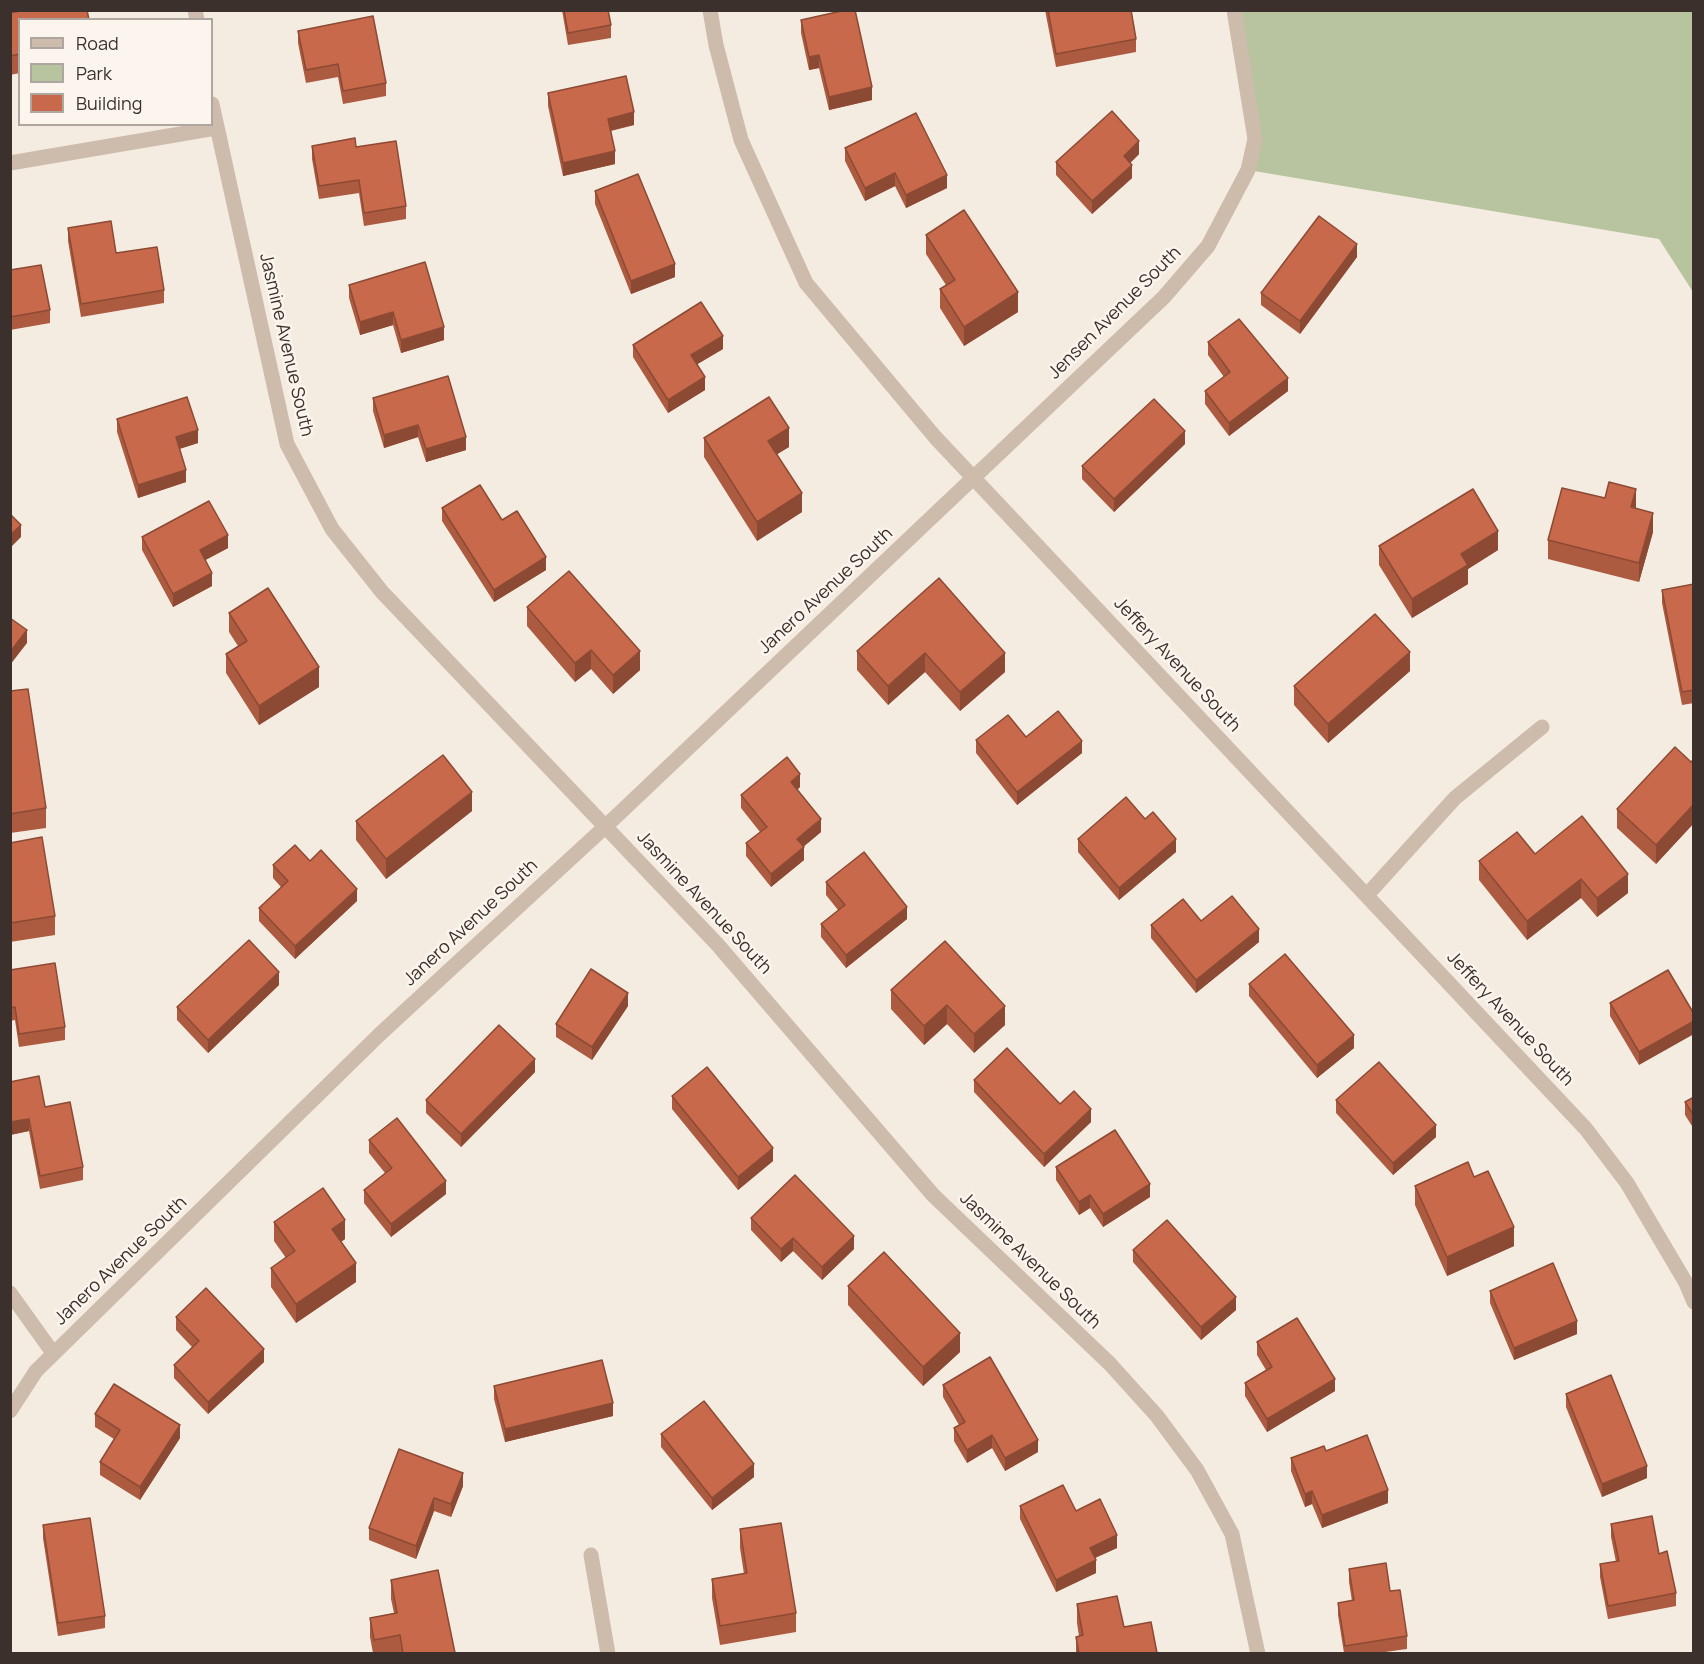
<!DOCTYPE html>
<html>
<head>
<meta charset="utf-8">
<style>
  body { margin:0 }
  #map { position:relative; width:1704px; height:1664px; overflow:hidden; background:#f4ebe1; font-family:Manrope,sans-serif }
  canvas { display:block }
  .frame { position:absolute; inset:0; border:12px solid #3b302b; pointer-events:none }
  .legend { position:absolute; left:18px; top:18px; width:195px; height:108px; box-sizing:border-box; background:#fbf5ee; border:2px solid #aea6a0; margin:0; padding:8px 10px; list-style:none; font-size:18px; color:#3b302b }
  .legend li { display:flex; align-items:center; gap:12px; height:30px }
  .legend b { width:30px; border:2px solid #aea6a0 }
</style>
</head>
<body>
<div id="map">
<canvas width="1704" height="1664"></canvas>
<div class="frame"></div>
<ul class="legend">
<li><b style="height:8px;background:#cdbbac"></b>Road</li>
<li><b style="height:16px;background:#b8c4a0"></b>Park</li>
<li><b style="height:16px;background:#c8694b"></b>Building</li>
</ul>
</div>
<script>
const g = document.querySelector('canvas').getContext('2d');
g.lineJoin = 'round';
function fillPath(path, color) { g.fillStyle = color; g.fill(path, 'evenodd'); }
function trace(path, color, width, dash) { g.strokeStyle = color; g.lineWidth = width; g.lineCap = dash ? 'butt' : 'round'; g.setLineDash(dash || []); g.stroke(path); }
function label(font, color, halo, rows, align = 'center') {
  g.font = font + ' Manrope,sans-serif'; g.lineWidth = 5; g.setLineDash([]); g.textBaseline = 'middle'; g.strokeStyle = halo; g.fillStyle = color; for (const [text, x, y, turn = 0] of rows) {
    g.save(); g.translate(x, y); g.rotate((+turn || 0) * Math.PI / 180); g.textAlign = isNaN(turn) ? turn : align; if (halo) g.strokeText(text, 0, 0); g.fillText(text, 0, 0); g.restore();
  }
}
const green = new Path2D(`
  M1234 11H1693V292L1659 239 1248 170 1255 138Z`);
const street = new Path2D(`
  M195 10 197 20
  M710 10 716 45 741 140 806 283 935 437 1586 1129 1627 1183 1686 1283 1694 1302
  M212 104 287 444 332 529 382 592 717 944 933 1195 1110 1364 1157 1416 1197 1470 1232 1534 1258 1654
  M10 163 216 128
  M1367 895 1455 798 1542 727
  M10 1293 53 1353
  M10 1411 36 1371 380 1034 606 826 1164 297 1208 246 1248 170 1255 139 1234 10
  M591 1555 608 1654`);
const wall = new Path2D(`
  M562 10H608L611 25V38L568 45Z
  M1045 10H1131L1136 39V52L1056 67Z
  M10 13 20 20V73L10 75Z
  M801 20 872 100 829 110 819 68 809 70 801 33Z
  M298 31 386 83V96L343 104 338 77 306 83 298 43Z
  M548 93 634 125 611 131 615 164 563 176 548 106Z
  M312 146 356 147 406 206V219L364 226 359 193 319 199 312 159Z
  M845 148 947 188 906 208 895 186 865 201 845 161Z
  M1139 154 1130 163 1132 178 1092 214 1056 175V162Z
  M595 191 675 277 631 294 595 204Z
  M68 228 116 253 164 290V303L81 317 68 241Z
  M926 235 1018 312 964 346 940 308V289L946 285 926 254Z
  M1357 257 1300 334 1261 305V293Z
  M10 270 50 310V323L10 330Z
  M349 285 444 340 401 353 393 325 360 335 349 298Z
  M1208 342 1288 391 1229 436 1205 404V391L1224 377 1208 355Z
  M633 345 723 349 697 364 705 390 668 413 633 357Z
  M373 398 466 450 426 462 418 437 384 448 373 411Z
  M117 419 198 443 179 449 186 482 138 498 117 432Z
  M704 438 789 447 776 454 802 512 757 541 704 457Z
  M1185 444 1114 512 1082 479V466Z
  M442 508 502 520 546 570 494 602 442 521Z
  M1636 508 1653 532 1639 582 1548 559V540Z
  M142 537 228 548 205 560 212 586 173 607 142 550Z
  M1379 546 1498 550 1468 569V584L1412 618 1379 565Z
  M939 578 1005 672 960 711 925 672 888 705 857 670V651Z
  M1694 584V703L1682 705 1662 603V590Z
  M527 607 640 670 613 694 591 669 575 682 527 626Z
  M229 613 319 687 259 725 226 673V654L238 646 229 632Z
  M1410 671 1328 743 1294 705V686Z
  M10 691 46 808V828L10 833Z
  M1026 737 1082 753 1017 805 976 753V740Z
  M1694 759V823L1656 864 1617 828V809L1691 762Z
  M800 787 797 790 821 832 803 847 804 860 771 887 746 856V843L760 832 741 808V795Z
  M472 811 386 879 356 840V821Z
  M1145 819 1176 852 1119 900 1078 852V839Z
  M10 843 55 916V935L10 942Z
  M1535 854 1628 893 1597 917 1581 898 1527 940 1479 880V861Z
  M310 861 357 901 295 959 259 921V908L281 887 273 878V865Z
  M826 882 907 919 846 968 821 937V924L838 910 826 895Z
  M1201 921 1259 942 1196 993 1151 938V925Z
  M945 941 1005 1025 974 1053 947 1024 924 1045 891 1009V990Z
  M10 970 65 1027V1040L19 1047 15 1020 10 1021Z
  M1668 970 1639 1065 1610 1016V1003Z
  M1249 984 1354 1048 1317 1078 1249 996Z
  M279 985 208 1053 177 1020V1007Z
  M628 1006 592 1060 556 1037V1024Z
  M535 1072 461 1147 426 1113V1100Z
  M974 1080 1091 1122 1044 1167 974 1092Z
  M10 1082 45 1107 83 1167V1180L40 1189 29 1131 10 1135Z
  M672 1096 773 1161 738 1190 672 1109Z
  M1694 1097V1129L1685 1115V1102Z
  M1336 1100 1436 1137 1393 1175 1336 1113Z
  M369 1140 446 1194 391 1237 364 1203V1190L385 1173 369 1153Z
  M1056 1167 1150 1197 1103 1227 1090 1208 1079 1215 1056 1180Z
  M1474 1177 1514 1246 1447 1276 1415 1205V1186Z
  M751 1218 854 1249 822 1280 793 1251 781 1262 751 1230Z
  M274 1222 345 1239 341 1242 356 1282 296 1323 271 1287V1268L286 1258 274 1241Z
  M1133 1250 1236 1310 1201 1340 1133 1262Z
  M848 1286 960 1352 923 1386 848 1305Z
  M1490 1291 1577 1334 1514 1360 1490 1303Z
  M176 1317 264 1362 208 1414 174 1378V1365L192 1347 176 1330Z
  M1257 1342 1335 1391 1267 1432 1245 1396V1383L1266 1370 1257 1355Z
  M943 1385 1038 1452 1005 1471 992 1448 967 1463 954 1441V1428L959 1425 943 1397Z
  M494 1386 613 1416 505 1442 494 1399Z
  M1566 1394 1647 1478 1602 1497 1566 1407Z
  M95 1414 180 1438 140 1500 100 1475V1462L114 1439 95 1427Z
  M661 1434 754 1477 712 1510 661 1447Z
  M399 1449 463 1486 451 1517 434 1511 416 1559 369 1540V1528Z
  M1326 1451 1388 1503 1322 1528 1312 1504 1305 1507 1291 1471V1458Z
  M1020 1506 1076 1511 1117 1548 1095 1558 1096 1573 1056 1592 1020 1519Z
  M1611 1524 1676 1593V1606L1608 1619 1600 1577V1564L1616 1562 1611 1537Z
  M43 1525 105 1616V1628L58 1636 43 1538Z
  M740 1529 796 1613V1632L720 1645 712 1598V1579L744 1574 740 1548Z
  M1349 1569 1407 1636V1649L1378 1653H1344L1338 1615V1603L1352 1601 1349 1582Z
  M391 1580 455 1653H373L370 1637V1618L394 1613 391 1599Z
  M1077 1604 1124 1627 1157 1653H1076V1637L1079 1636 1077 1623Z`);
const shadedWall = new Path2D(`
  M819 55V68L809 70V57Z
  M872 87V100L829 110V97Z
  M634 112V125L608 131V119Z
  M1139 141V154L1124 169V156Z
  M615 151V164L563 176V163Z
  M1132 165V178L1092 214V201Z
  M895 173V186L865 201V188Z
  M947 175V188L906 208V195Z
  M1357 244V257L1300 334V321Z
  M675 264V277L631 294V281Z
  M1018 292V312L964 346V327Z
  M393 312V325L360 335V322Z
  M444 327V340L401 353V340Z
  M723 336V349L691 368V355Z
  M705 377V390L668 413V400Z
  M1288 378V391L1229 436V423Z
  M418 425V437L384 448V435Z
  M789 428V447L768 460V441Z
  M198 430V443L176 450V437Z
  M1185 431V444L1114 512V499Z
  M466 437V450L426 462V449Z
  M186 470V482L138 498V485Z
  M1636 489V508L1631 507Z
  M802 493V512L757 541V522Z
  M1653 513V532L1639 582V563Z
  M21 525V537L10 548V535Z
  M1498 531V550L1468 569V584L1412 618V599L1461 554Z
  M228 535V548L200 563V550Z
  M546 557V570L494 602V590Z
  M212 573V586L173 607V594Z
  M27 630V643L10 665V652Z
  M591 650V669L575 682V663Z
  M640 651V670L613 694V675Z
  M1410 652V671L1328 743V724Z
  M925 653V672L888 705V686Z
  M1005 653V672L960 711V692Z
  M319 667V687L259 725V706Z
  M1082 741V753L1017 805V792Z
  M800 774V787L791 795V782Z
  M472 792V811L386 879V859Z
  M1694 804V823L1656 864V845Z
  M821 819V832L797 852V839Z
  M1176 839V852L1119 900V888Z
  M804 847V860L771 887V874Z
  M1628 874V893L1597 917V898Z
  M1581 879V898L1527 940V921Z
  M357 889V901L295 959V946Z
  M907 907V919L846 968V955Z
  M1259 929V942L1196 993V980Z
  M279 972V985L208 1053V1040Z
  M628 993V1006L592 1060V1047Z
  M947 1005V1024L924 1045V1026Z
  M1005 1006V1025L974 1053V1034Z
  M1694 1021V1034L1639 1065V1052Z
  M1354 1035V1048L1317 1078V1065Z
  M535 1059V1072L461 1147V1134Z
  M1091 1109V1122L1044 1167V1154Z
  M29 1119V1131L10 1135V1122Z
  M1436 1125V1137L1393 1175V1163Z
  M773 1148V1161L738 1190V1177Z
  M446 1181V1194L391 1237V1224Z
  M1150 1184V1197L1103 1227V1214Z
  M1090 1195V1208L1079 1215V1202Z
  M345 1220V1239L332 1248V1229Z
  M1514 1227V1246L1447 1276V1257Z
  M854 1236V1249L822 1280V1267Z
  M793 1238V1251L781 1262V1249Z
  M356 1263V1282L296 1323V1304Z
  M1236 1297V1310L1201 1340V1327Z
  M1577 1321V1334L1514 1360V1348Z
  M960 1333V1352L923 1386V1367Z
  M264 1349V1362L208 1414V1402Z
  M1335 1379V1391L1267 1432V1419Z
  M613 1403V1416L505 1442V1429Z
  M180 1425V1438L140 1500V1487Z
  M992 1435V1448L967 1463V1450Z
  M1038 1440V1452L1005 1471V1458Z
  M754 1464V1477L712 1510V1498Z
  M1647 1466V1478L1602 1497V1484Z
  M463 1473V1486L451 1517V1504Z
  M1388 1490V1503L1322 1528V1515Z
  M1312 1491V1504L1305 1507V1494Z
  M434 1498V1511L416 1559V1546Z
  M1117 1535V1548L1090 1560V1548Z
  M1096 1560V1573L1056 1592V1580Z`);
const building = new Path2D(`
  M26 10H87L89 20H20V54L10 56V13Z
  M564 10H608L611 25 568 33Z
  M846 10H855L872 87 829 97 819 55 809 57 801 20Z
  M1048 10H1131L1136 39 1056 54Z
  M373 16 386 83 343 91 338 64 306 70 298 31Z
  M626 76 634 112 608 119 615 151 563 163 548 93Z
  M1112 111 1139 141 1124 156 1132 165 1092 201 1056 162Z
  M916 113 947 175 906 195 895 173 865 188 845 148Z
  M355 138 356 147 396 141 406 206 364 213 359 180 319 186 312 146Z
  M638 174 675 264 631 281 595 191Z
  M964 210 1018 292 964 327 940 289 955 280 926 235Z
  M1319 216 1357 244 1300 321 1261 293Z
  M111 221 116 253 157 247 164 290 81 304 68 228Z
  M425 262 444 327 401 340 393 312 360 322 349 285Z
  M41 265 50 310 10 317V270Z
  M701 302 723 336 691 355 705 377 668 400 633 345Z
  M1239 319 1288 378 1229 423 1205 391 1230 372 1208 342Z
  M448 376 466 437 426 449 418 425 384 435 373 398Z
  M187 397 198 430 176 437 186 470 138 485 117 419Z
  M769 397 789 428 768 441 802 493 757 522 704 438Z
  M1154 399 1185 431 1114 499 1082 466Z
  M1609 482 1636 489 1631 507 1653 513 1639 563 1548 540 1562 488 1605 498Z
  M480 485 502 520 517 511 546 557 494 590 442 508Z
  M1473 489 1498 531 1461 554 1468 565 1412 599 1379 546Z
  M209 501 228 535 200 550 212 573 173 594 142 537Z
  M10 514 21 525 10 535Z
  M569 571 640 651 613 675 591 650 575 663 527 607Z
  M939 578 1005 653 960 692 925 653 888 686 857 651Z
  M1694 584V690L1682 692 1662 590Z
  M268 588 319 667 259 706 226 654 247 641 229 613Z
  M1375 614 1410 652 1328 724 1294 686Z
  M10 618 27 630 10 652Z
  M28 689 46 808 10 814V691Z
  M1058 711 1082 741 1017 792 976 740 1008 715 1026 737Z
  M1675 747 1691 762 1694 759V804L1656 845 1617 809Z
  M443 755 472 792 386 859 356 821Z
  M787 757 800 774 791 782 821 819 797 839 804 847 771 874 746 843 767 827 741 795Z
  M1126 797 1145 819 1153 812 1176 839 1119 888 1078 839Z
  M1582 816 1628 874 1597 898 1581 879 1527 921 1479 861 1517 832 1535 854Z
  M42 837 55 916 10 923V843Z
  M295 845 310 861 321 850 357 889 295 946 259 908 288 881 273 865Z
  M864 852 907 907 846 955 821 924 845 905 826 882Z
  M1232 896 1259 929 1196 980 1151 925 1183 899 1201 921Z
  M249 940 279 972 208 1040 177 1007Z
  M945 941 1005 1006 974 1034 947 1005 924 1026 891 990Z
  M1285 954 1354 1035 1317 1065 1249 984Z
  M55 963 65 1027 19 1034 15 1007 10 1008V970Z
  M591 969 628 993 592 1047 556 1024Z
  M1668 970 1694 1014V1021L1639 1052 1610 1003Z
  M499 1025 535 1059 461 1134 426 1100Z
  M1007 1048 1060 1104 1074 1091 1091 1109 1044 1154 974 1080Z
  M1379 1062 1436 1125 1393 1163 1336 1100Z
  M707 1067 773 1148 738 1177 672 1096Z
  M39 1076 45 1107 70 1102 83 1167 40 1176 29 1119 10 1122V1082Z
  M1694 1097V1116L1685 1102Z
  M397 1118 446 1181 391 1224 364 1190 392 1168 369 1140Z
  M1115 1130 1150 1184 1103 1214 1090 1195 1079 1202 1056 1167Z
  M1468 1162 1474 1177 1488 1171 1514 1227 1447 1257 1415 1186Z
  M795 1175 854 1236 822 1267 793 1238 781 1249 751 1218Z
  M323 1188 345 1220 332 1229 356 1263 296 1304 271 1268 295 1251 274 1222Z
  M1167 1220 1236 1297 1201 1327 1133 1250Z
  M884 1252 960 1333 923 1367 848 1286Z
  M1553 1263 1577 1321 1514 1348 1490 1291Z
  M206 1288 264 1349 208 1402 174 1365 199 1341 176 1317Z
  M1297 1318 1335 1379 1267 1419 1245 1383 1272 1367 1257 1342Z
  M990 1357 1038 1440 1005 1458 992 1435 967 1450 954 1428 965 1422 943 1385Z
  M602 1360 613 1403 505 1429 494 1386Z
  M1611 1375 1647 1466 1602 1484 1566 1394Z
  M114 1384 180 1425 140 1487 100 1462 120 1430 95 1414Z
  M704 1401 754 1464 712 1498 661 1434Z
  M1367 1435 1388 1490 1322 1515 1312 1491 1305 1494 1291 1458 1324 1446 1326 1451Z
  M399 1449 463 1473 451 1504 434 1498 416 1546 369 1528Z
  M1063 1485 1076 1511 1100 1499 1117 1535 1090 1548 1096 1560 1056 1580 1020 1506Z
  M1652 1516 1659 1554 1667 1551 1676 1593 1608 1606 1600 1564 1619 1561 1611 1524Z
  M90 1518 105 1616 58 1623 43 1525Z
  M781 1523 796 1613 720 1626 712 1579 747 1573 740 1529Z
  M1386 1563 1390 1591 1400 1590 1407 1636 1345 1646 1338 1603 1354 1600 1349 1569Z
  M438 1570 455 1653H403L400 1635 374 1640 370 1618 397 1613 391 1580Z
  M1117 1596 1124 1627 1151 1622 1157 1653H1079L1076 1637 1083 1635 1077 1604Z`);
const streetNames = [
  ["Jensen Avenue South",1115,313,-45],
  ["Jasmine Avenue South",286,345,77],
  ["Janero Avenue South",826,591,-43],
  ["Jeffery Avenue South",1177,665,47],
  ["Jasmine Avenue South",704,903,47],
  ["Janero Avenue South",471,923,-43],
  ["Jeffery Avenue South",1510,1019,47],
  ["Janero Avenue South",121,1261,-44],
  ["Jasmine Avenue South",1030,1261,44]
];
fillPath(green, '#b8c4a0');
trace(street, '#cdbbac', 15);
fillPath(wall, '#ac5a40');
fillPath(shadedWall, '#8c4a34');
fillPath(building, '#c8694b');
trace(building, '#8c4a34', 1.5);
label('18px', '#3b302b', '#fbf5ee', streetNames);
</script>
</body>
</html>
